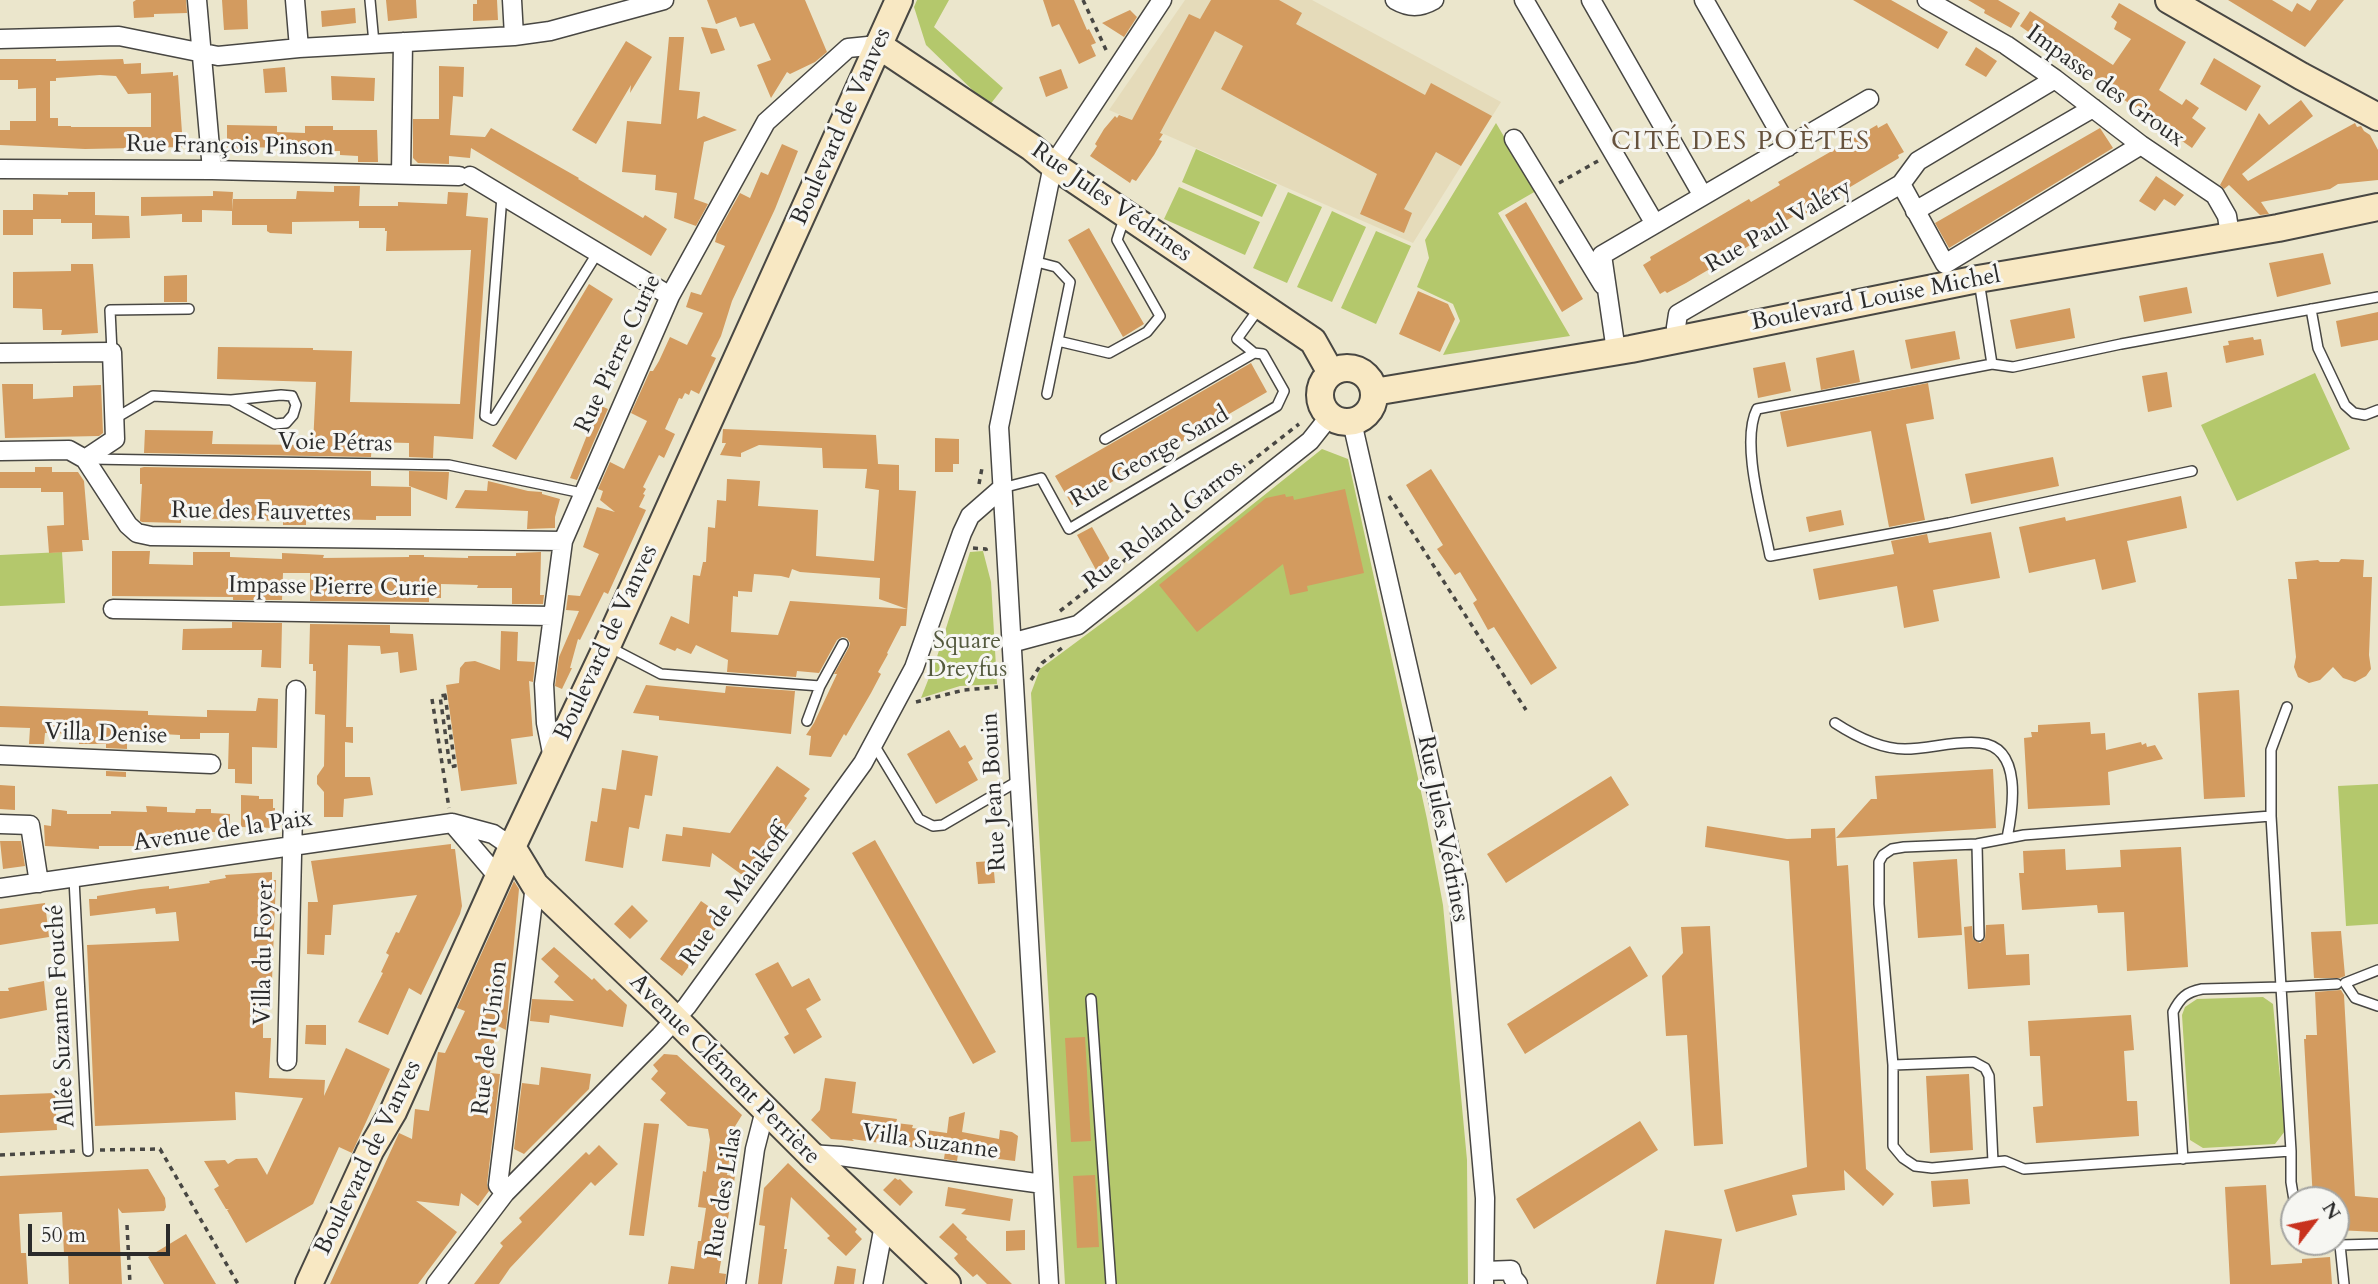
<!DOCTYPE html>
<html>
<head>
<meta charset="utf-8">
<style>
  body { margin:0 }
  #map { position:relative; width:2378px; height:1284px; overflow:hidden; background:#ebe6cc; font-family:Cardo,serif }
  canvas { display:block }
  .north { position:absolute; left:2280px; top:1186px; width:70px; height:70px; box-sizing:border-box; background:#f6f6f2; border:2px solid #a5a5a2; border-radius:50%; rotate:58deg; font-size:19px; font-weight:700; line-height:28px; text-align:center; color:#2b2b2b }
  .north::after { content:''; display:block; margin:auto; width:24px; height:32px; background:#c8321e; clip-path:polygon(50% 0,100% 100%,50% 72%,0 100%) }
  .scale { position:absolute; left:28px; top:1224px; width:142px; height:32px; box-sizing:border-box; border:4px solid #2b2b2b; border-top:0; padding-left:9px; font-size:21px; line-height:24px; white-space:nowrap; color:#2b2b2b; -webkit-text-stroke:5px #f6f6f2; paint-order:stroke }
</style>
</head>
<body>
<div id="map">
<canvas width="2378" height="1284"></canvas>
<div class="north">N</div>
<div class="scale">50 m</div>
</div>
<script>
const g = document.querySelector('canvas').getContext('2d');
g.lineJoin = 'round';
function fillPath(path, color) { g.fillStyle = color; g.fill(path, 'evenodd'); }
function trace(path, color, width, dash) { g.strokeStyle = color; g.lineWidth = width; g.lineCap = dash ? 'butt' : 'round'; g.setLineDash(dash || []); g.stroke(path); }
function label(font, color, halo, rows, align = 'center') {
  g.font = font + ' Cardo,serif'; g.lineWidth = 6; g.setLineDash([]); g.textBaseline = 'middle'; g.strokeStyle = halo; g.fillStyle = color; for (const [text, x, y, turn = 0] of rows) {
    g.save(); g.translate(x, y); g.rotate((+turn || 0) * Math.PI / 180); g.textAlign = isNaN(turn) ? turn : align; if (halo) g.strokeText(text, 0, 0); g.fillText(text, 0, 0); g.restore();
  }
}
const built = new Path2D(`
  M1185 0H1312L1501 102 1413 243 1109 110Z`);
const green = new Path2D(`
  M917 0H949L934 27 1003 88 989 106 926 45 914 7Z
  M1496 123 1536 191 1498 213 1570 336 1443 355 1460 321 1453 304 1417 287 1429 258 1425 240Z
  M1196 149 1277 185 1262 217 1182 182Z
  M1179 187 1260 222 1245 255 1164 219Z
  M1288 192 1322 207 1287 283 1253 268Z
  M1332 211 1366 227 1332 302 1297 287Z
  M1376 231 1411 246 1376 324 1341 308Z
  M2315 373 2350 449 2237 501 2201 425Z
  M1322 449 1348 459 1427 819 1443 905 1467 1160 1468 1284H1065L1031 693 1040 669 1129 603Z
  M983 551 991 582 997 684 960 686 921 698 936 660 970 552Z
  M62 552 65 603 0 606V555Z
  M2378 784V924L2346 926 2338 786Z
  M2263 997 2273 1004 2285 1131 2275 1144 2203 1148 2190 1140 2182 1015 2185 1007 2197 999Z`);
const building = new Path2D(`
  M136 0H186L187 13 154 14V17L134 18 133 2Z
  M222 0H247L248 29 224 30Z
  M386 0H416L417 18 388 21Z
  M477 0H497L498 20 473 21V4H477Z
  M707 0H805L827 52 815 62 790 74 787 72 771 98 757 65 771 60 754 23 740 27 736 17 716 24Z
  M1043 0H1074L1087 30 1089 29 1096 43 1091 45 1096 56 1079 64 1059 24 1052 27Z
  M1211 0H1279L1302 13 1296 24 1425 95 1431 83 1492 116 1461 166 1436 152 1404 209 1412 213 1404 233 1360 214 1377 174 1221 89 1243 46 1215 31 1160 133 1163 134 1159 140 1162 141 1154 155 1136 181 1132 179 1130 183 1090 156 1097 146 1095 144 1104 129 1115 116 1117 118 1119 115 1132 120 1189 14 1200 19Z
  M1853 0H1891L1948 32 1938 49Z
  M1968 0H1998L2020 13 2011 28 1984 13 1985 10Z
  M2228 0H2272L2292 12 2297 3 2310 11 2317 0H2344L2305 47Z
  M2119 3 2186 42 2159 90 2182 105 2186 99 2199 108 2192 118 2206 128 2192 148 2020 26 2030 11 2113 65 2131 39 2114 29 2117 22 2111 17Z
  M355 8 356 23 322 27 321 11Z
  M1130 10 1137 17 1124 37 1102 23Z
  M701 27 717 29 725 50 711 54Z
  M669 37H684L679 90 700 92 697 119 704 116 737 130 704 142 694 199 708 204 696 226 674 218 677 193 655 190 656 175 622 172 627 121 661 124Z
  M626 41 652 57 630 93 631 85 596 144 572 130Z
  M1976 47 1997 61 1986 77 1965 65Z
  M2214 58 2261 86 2246 111 2200 84Z
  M0 59H56V61L123 59 124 64 141 63V74L173 72V76L178 75 183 147 85 149 0 145V130H10V121H36V88L18 89V80H0ZM100 75 116 76 128 94 151 93V127H71V126H58V118H50V81H56V78Z
  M439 66 464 67 463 97 453 96 450 135 485 137 491 128 579 178 578 179 643 218 645 215 667 229 651 256 471 148 470 158 449 156V164L418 163 413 158V119H439Z
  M285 67 287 92 265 93 263 69Z
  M1061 69 1068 88 1046 97 1039 77Z
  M331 76 375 78 374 101 332 100Z
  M2301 100 2313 116 2242 174 2248 181 2355 123 2357 127 2361 126 2364 131 2370 135 2378 150V180L2338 184 2330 189 2261 202 2269 214 2260 215 2229 185 2224 189 2220 185 2259 113 2269 125Z
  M1887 123 1904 152 1898 155 1899 158 1798 218 1796 215 1768 231 1769 234 1686 283 1667 293 1665 291 1660 294 1643 265 1651 260 1650 257 1749 199 1751 202 1780 185 1778 182 1877 125 1878 128Z
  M227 125 277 126V132L305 133V126H333V130H377L378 162H358V156L340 155V151H305V154H280V148L248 147V152H227Z
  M2100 128 2113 148 1949 248 1935 223Z
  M782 144 798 151 775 209 732 301 721 336 711 356 716 358 699 394 691 390 689 395 685 393 682 399 679 398 665 429 675 434 664 458 659 455 643 487 646 489 643 494 645 495 639 507 646 510 608 594 604 592 580 640 578 639 570 668H572L562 689 555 686 559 657 579 611 566 610 568 595 580 596 599 554 583 547 597 507 615 512 600 500 603 491 598 489 610 462 624 469 647 421 631 413 650 371H653L659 361 670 337 687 345 703 313 686 307 691 292 701 295 725 246 715 242 717 234 740 193 750 198 761 172 768 175Z
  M2156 176 2184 195 2175 206 2164 199 2155 211 2139 201Z
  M334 186H360L359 206H398V202L447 204 448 192 468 193 466 216 488 218 473 439 434 436 433 458 409 457V443L372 442 371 457 144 453 145 430 213 431 212 444 313 445 316 382 217 379 218 347 313 348V350L352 351 350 402 460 404 471 250 386 251 387 231H385V228H359V221L292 222V234L270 233 267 231V225H232V199H296L297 191 334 192Z
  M213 191 233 192 232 211 202 210V222H182V214L141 216V197L213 196Z
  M68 192H95V215L129 216 130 238 92 239V223H61V219H33V235H3V210H33V216V194L68 195Z
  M1526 202 1583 299 1562 312 1505 215Z
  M1089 228 1144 324 1123 337 1068 240Z
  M2323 253 2331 284 2277 297 2269 263Z
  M71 264H93L98 333 61 335 62 330H43L42 309 13 308V272L71 271Z
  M187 275V302H164V276Z
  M589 284 613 299 516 460 492 446Z
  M2187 287 2192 313 2144 322 2139 296Z
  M1418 291 1448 304 1455 319 1440 352 1399 334Z
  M2070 308 2075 338 2016 349 2010 320Z
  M2378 312V340L2341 347 2336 321Z
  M1955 331 1960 359 1911 369 1905 340Z
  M2253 337 2254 340 2261 339 2264 355 2226 363 2223 346 2229 345 2228 341Z
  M1854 350 1860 382 1821 390 1816 358Z
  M1785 362 1791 391 1758 398 1753 368Z
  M1251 363 1267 392 1072 505 1055 476Z
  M2167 372 2172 407 2148 412 2142 376Z
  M1928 383 1934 419 1906 424 1925 520 1889 527 1871 431 1787 447 1780 412Z
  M2 384H33V399L73 397V386L101 385 103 433 99 436 5 438Z
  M599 405 608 409 577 480 570 478Z
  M723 429 876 435 878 464 899 465V490L916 491 906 626H901L887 653 888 654 878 672 881 674 871 693 846 736 844 734 831 757 809 755 811 736 806 735 814 723 837 674H834L849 647 850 643 847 638 842 637 837 640 819 673 797 671 796 677 727 672 728 660 696 645 691 654 677 648 675 651 659 644 671 616 689 624 693 575 700 576 703 562H706L708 527 715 528 717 500 726 501 727 479 760 481 758 506 818 510 816 556 874 561 879 490 865 488 867 469 823 468 822 448 759 445 741 453V457L720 455 726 443H722ZM792 569 800 572 880 578 879 599 907 609 790 601 778 635 731 632 733 596 738 597V591L752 592 754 574 781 576 789 578Z
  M935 438 959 439V464H953V472H935Z
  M2053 457 2059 486 1971 504 1965 474Z
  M35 467H52V472H78L84 481 89 540H82L83 551 49 553 47 526 64 525 63 492H41V488H0V472H35Z
  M144 467 371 471V486L411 487V516H376V520L319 519V521L306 520V525H283V521L221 519 181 518V523L142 522 140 521 142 484H140V468Z
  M1431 469 1557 668 1531 685 1494 627 1488 630 1473 603 1477 600 1460 572 1455 575 1437 549 1443 545 1406 485Z
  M409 471 449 472 447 500 409 486Z
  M488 481 528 491 542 492V494L560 499 555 517V528L527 529 528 511 455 508 465 490 487 491Z
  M1345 489 1364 573 1307 586 1308 591 1290 595 1283 564 1197 632 1159 585 1266 498 1285 494 1286 497 1293 496 1294 500Z
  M2181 496 2187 528 2127 541 2136 582 2102 590 2095 559 2029 573 2019 527 2065 517 2066 521Z
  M1841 510 1844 525 1809 532 1806 517Z
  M1092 527 1110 559 1096 570 1077 535Z
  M1991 532 2000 578 1933 590 1939 621 1904 628 1897 586 1819 600 1813 569 1894 554 1891 541 1927 534 1929 543Z
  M112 551H150L149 564 193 565V552H230V557L282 559V553L324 555 323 558 409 557V555H424V557L468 558V556H516V553L541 552 540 595H544L543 604H512V588H477L478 585 441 584V598H429V602L310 601V573H283L282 600H233V597L112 596Z
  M2341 559 2364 560 2363 577H2372L2369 655 2371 669 2366 676 2355 682 2343 678 2333 667 2320 680 2309 683 2298 677 2294 667 2296 657 2288 579H2297L2295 562 2318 560 2320 562H2339Z
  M232 622 282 623 281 668 261 667 262 650H182L183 629 232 628Z
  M310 624 390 625V633L413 634 417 670 400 673 398 652 381 654 380 646 348 645 346 727H353V743L345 742V777H370L373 795 344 799 343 817H324V792L317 784V776L324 766 325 715 315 714 316 671H313V664H309Z
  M501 631 518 632 517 661 535 662 533 682 529 681 533 736 511 739 517 784 461 791 446 685 459 683 460 668 465 662 475 661 500 670Z
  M646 685 725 693 726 686 795 691 791 734 659 720V716L633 713Z
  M2239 690 2245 797 2204 799 2198 693Z
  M258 698 278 699 277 748 252 747V784L235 783V769H228L229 733H200V739H180V735L143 733V742L127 741V749L106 748V744H79V734L45 733 44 744H29L30 728 0 727V706L148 711V715L207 717V710L256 711Z
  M2090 722 2091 734 2105 733 2106 750 2141 742 2142 745 2146 743 2147 747 2155 745 2163 759 2108 772 2110 805 2028 809 2024 738 2032 737 2031 732H2038V725Z
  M949 730 960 748 965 745 973 759 968 762 978 780 936 804 907 754Z
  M622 750 658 756 652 796 645 795 639 829 629 827 623 868 585 861 591 821 597 822 602 788 616 790Z
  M777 766 810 789 804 796 807 798 749 880 712 853 710 867 662 861 666 834 682 836 683 827 730 833Z
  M1993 769 1996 828 1836 838 1871 799H1877L1875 776Z
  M106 771 126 772V777L106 776Z
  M1611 776 1629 805 1506 883 1487 854Z
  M0 785 15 786V810L0 809Z
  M241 795 259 796V799H273V808H275V828L241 827Z
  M146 806 167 807V812L195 813 196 809H211V813L230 814V829H220L221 832H184V838L143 836V843H139V846H99V849L45 846 44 825 51 826 52 809 67 811V814H111V811L147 812Z
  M1707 826 1787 839 1811 838V829L1835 828 1837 866 1848 865 1866 1169 1894 1194 1883 1206 1844 1170 1845 1190 1792 1195 1797 1215 1736 1232 1724 1190 1807 1167 1789 861 1705 847Z
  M875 840 996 1052 973 1064 852 853Z
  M0 841H21L25 866 3 869Z
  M451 844V849H455L462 906 460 914 421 995 409 988 388 1035 358 1022 383 973 381 972 389 955 386 953 396 932 399 933 417 895 333 905 331 935H325L324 955 307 954 308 902H318L311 861Z
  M2181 847 2188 967 2127 971 2124 912 2098 913 2097 905 2022 910 2019 873H2024L2023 851 2065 849 2066 870 2121 867 2120 850Z
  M1957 859 1962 935 1918 938 1913 862Z
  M993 861 995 883 978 884 976 862Z
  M272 872V880H276L271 1005H263V1038H271L269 1078 325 1080 324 1096 346 1048 390 1069 352 1153 339 1147 313 1204 246 1243 227 1210 229 1209H226L214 1189 219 1186 204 1161 225 1160 228 1164 236 1159 257 1158 267 1175 303 1098 235 1092 236 1120 95 1126 87 945 179 941 176 912 156 914 155 908 90 916 89 899H97V896L141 889 169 886V889L210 883 209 881 226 878 225 875Z
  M514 881 519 889 506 1030 496 1025 490 1073 500 1074 487 1184 489 1191 478 1206 461 1193 459 1206 416 1201 457 1232 418 1284H330L399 1133 412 1139 415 1109 429 1111 438 1052 445 1053 465 1011 457 1008Z
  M701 901 724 917 682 976 660 959Z
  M45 903 49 937 0 945V909Z
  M632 905 648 921 630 939 614 924Z
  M2004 924 2006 955 2029 954 2030 985 1968 989 1964 927 1972 926 1973 939 1980 943 1985 939 1986 925Z
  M1710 926 1723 1144 1694 1146 1687 1035 1666 1036 1662 976 1683 953 1681 927Z
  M2341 931 2345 976 2340 978H2314L2311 932Z
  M1630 946 1648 976 1525 1054 1507 1024Z
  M554 947 592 980 594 978 607 991 610 989 627 1005 623 1027 550 1015 549 1023 530 1021 532 999 574 1001 554 982 559 976 541 959Z
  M778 962 792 987 809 978 821 1000 806 1009 822 1037 794 1054 784 1037 789 1034 755 974Z
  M44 981 47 1010 0 1019V991H9L8 988Z
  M2341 990 2344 995 2355 1196 2378 1198V1232L2336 1230V1200H2313L2304 1039H2306V1035H2317L2315 992Z
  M2131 1015 2134 1050 2124 1051 2127 1101H2137L2139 1136 2036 1143 2033 1107 2043 1106 2040 1056H2030L2028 1021Z
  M306 1025H326V1045L305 1044Z
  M1085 1037 1091 1141 1071 1142 1065 1038Z
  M664 1054 677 1055 742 1115 734 1128 727 1175 735 1176 719 1273 726 1274 725 1284H668L671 1266 694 1269 698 1241H701L706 1208 698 1207 703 1171 706 1172 710 1140 708 1129 688 1126 660 1100 666 1093 651 1079 658 1071 653 1065Z
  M541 1067 591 1074 589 1089 524 1154 514 1149 522 1083 539 1085Z
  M1969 1074 1973 1150 1930 1153 1926 1076Z
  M825 1078 856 1082 852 1113 897 1119 896 1123 913 1125 912 1128 947 1133 949 1117 965 1112 962 1132 999 1139 1000 1130 1012 1132 1018 1136 1015 1161 958 1154 957 1161 944 1159 945 1152 852 1139 854 1141 831 1139 811 1120 820 1110Z
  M55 1093 57 1130 0 1133V1095Z
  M1640 1121 1658 1150 1534 1229 1516 1199Z
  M644 1123 659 1124 644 1236 629 1235Z
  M599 1145 618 1164 595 1186 591 1182 510 1268 499 1284H474L503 1246 500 1243 522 1222 519 1218 586 1152 589 1155Z
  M788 1163 857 1229 855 1232 862 1239 846 1256 827 1238 830 1236 791 1197 784 1249H787L782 1284H758L765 1226 759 1225 764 1188Z
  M148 1169 165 1198 166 1207 164 1211 122 1213 118 1208 122 1284H69L68 1254H64L62 1212 19 1214 21 1253H26L28 1284H0V1176Z
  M1095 1175 1099 1247 1077 1248 1073 1176Z
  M895 1178 898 1180 900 1179 913 1192 900 1206 883 1190Z
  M1968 1179 1970 1204 1933 1207 1931 1181Z
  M2266 1185 2271 1265 2302 1263V1259L2330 1257 2332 1284H2230L2225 1187Z
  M948 1187 1013 1199 1010 1221 961 1214 966 1209 945 1206Z
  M953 1223 967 1237 966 1239 1012 1284H987L977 1274 973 1277 959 1264 954 1258 958 1254 939 1237Z
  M1025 1230V1250L1006 1251V1231Z
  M1665 1230 1722 1239 1714 1284H1656Z
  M186 1234 216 1284H164L148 1257Z
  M837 1266 856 1269 854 1284H834Z`);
const path = new Path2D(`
  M1083 0 1107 52
  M1559 183 1598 161
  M979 484 982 468
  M1389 496 1526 710
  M973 548 986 549 987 553
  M1060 611 1299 424
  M1031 680 1042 663 1062 648
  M445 695 455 766 450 767 440 696 447 695
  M432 699 449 808
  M916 702 964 690 998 687
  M100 1150 160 1149 238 1284
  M0 1155 75 1151
  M127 1225 130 1284`);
const lane = new Path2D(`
  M370 0 374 43
  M502 196 485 416 493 420 598 252
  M1033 261 1056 267 1070 282 1047 394
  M1979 281 1992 364 1757 409C1740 442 1763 518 1770 556L1949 523 2192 471
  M2311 309 2318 348 2345 405 2354 413 2365 415 2378 410
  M1058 341 1109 353 1147 332 1160 316 1117 240 1124 219
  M112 352 110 310 189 309
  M1992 364 2013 367 2121 344 2378 297
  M114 419 153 396 231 400 275 424 286 423 293 415 296 405 292 396 281 395 231 400
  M1105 439 1254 353
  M90 459 449 465 582 493
  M1002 488 1041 478 1069 529 1277 406 1284 391 1263 354 1254 353 1237 339 1260 307
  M611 648 661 674 820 686 843 644
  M807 721 820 686
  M1835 723C1855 736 1881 749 1905 749 1929 749 1957 740 1980 743 2023 747 2013 809 2007 838
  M873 743 919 819 933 826 943 825 1018 781
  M2271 816V750L2287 707
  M1977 844 1979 936
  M74 879 88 1151
  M2378 970 2345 983 2355 998 2378 1006
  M1091 999 1111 1284
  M1893 1065 1974 1062 1985 1068 1989 1076 1993 1162
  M2291 1151V1182L2294 1200
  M2183 1159 2173 1012C2180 998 2186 992 2202 989L2281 987 2271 816 2024 835 1977 844 1904 847 1892 849 1883 855 1879 862V904L1893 1065V1146L1903 1158 1915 1166 1932 1168 2005 1161 2024 1169 2291 1151 2281 987 2337 984
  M2322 1242 2340 1245 2378 1244
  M2340 1245 2344 1284`);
const street = new Path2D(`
  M197 0 212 170
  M295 0 299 48
  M512 0 514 36
  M1395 0C1409 8 1420 8 1434 0
  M1524 0 1655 224
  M1591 0 1703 196
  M1704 0 1788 147
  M1927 0 2006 45 2055 79 2141 145 2215 195 2227 216 2230 235
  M0 39 119 36 218 56 299 48 514 36 550 31 664 0
  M1514 139 1603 285
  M0 169 212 170 459 176
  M401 174 403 42
  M470 176 670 296
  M1901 184 1918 161 2055 79
  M1915 211 2093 108
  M1677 340 1676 327 1678 314 1901 184 1945 264 2141 145
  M1616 351 1602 255 1869 99
  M0 353 112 352 115 439 85 459
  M1352 422 1458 886 1485 1198 1484 1284
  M0 451 69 450 85 459 128 525 137 533 151 536 563 541
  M113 609 552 616
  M1011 643 1078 625 1310 441 1329 417
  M0 755 211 764
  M553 758 546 723 544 684 563 541 670 296 766 122 848 48 878 45
  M452 823 499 878
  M0 824 30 825 39 883
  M0 888 452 823 493 834 512 847
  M287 1061 296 690
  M810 1154 840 1156 1043 1184
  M505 1193 498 1185 535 885
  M1485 1271 1511 1270 1513 1278 1518 1284
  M436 1284 505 1193 660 1036 687 1006 863 763 914 668 962 533 970 516 1002 488
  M736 1284 755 1149 765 1110
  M873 1284 884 1225
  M1049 1284 999 427 1053 165 1162 0`);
const secondary = new Path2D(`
  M2169 0 2301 76 2378 117
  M878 45 1031 147 1053 165 1313 341 1331 373
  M1320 395a27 27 0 1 1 54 0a27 27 0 1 1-54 0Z
  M1374 392 1631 349 1978 279 2278 228 2378 207
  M512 847 535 885 660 1004 810 1154 947 1284
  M309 1284 370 1151 393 1112 512 847 607 646 899 0`);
const streetNames = [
  ["Impasse des Groux",2105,87,36],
  ["Boulevard de Vanves",842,127,-66],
  ["Rue François Pinson",230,147,1],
  ["Rue Jules Védrines",1111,203,35],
  ["Rue Paul Valéry",1779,227,-30],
  ["Boulevard Louise Michel",1876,300,-11],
  ["Rue Pierre Curie",619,354,-65],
  ["Voie Pétras",335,444,1],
  ["Rue George Sand",1150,458,-30],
  ["Rue des Fauvettes",261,513,1],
  ["Rue Roland Garros",1164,526,-38],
  ["Impasse Pierre Curie",333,588,1],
  ["Boulevard de Vanves",607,643,-65],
  ["Villa Denise",106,735,2],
  ["Rue Jean Bouin",995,792,-93],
  ["Rue Jules Védrines",1442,829,79],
  ["Avenue de la Paix",223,832,-8],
  ["Rue de Malakoff",736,896,-54],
  ["Villa du Foyer",265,953,-89],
  ["Allée Suzanne Fouché",62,1016,-93],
  ["Rue de l'Union",491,1038,-83],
  ["Avenue Clément Perrière",724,1070,45],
  ["Villa Suzanne",930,1143,8],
  ["Boulevard de Vanves",369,1158,-64],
  ["Rue des Lilas",725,1193,-81]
];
const parkNames = [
  ["Square",967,642],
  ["Dreyfus",967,670]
];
const neighbourhoodNames = [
  ["CITÉ DES POÈTES",1741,143]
];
fillPath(built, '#e5dbba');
fillPath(green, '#b4c86c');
fillPath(building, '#d39b5f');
trace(lane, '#484743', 12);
trace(street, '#484743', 21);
trace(secondary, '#484743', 30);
trace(path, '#484743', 3.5, [5, 5]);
trace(lane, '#fff', 9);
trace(street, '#fff', 18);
trace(secondary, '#f8e8c3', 26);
label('24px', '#2b2b2b', '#f6f6f2', streetNames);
label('24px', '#545a3e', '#f6f6f2', parkNames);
g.letterSpacing = '2px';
label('26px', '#66523d', '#f6f6f2', neighbourhoodNames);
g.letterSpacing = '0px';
</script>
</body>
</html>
